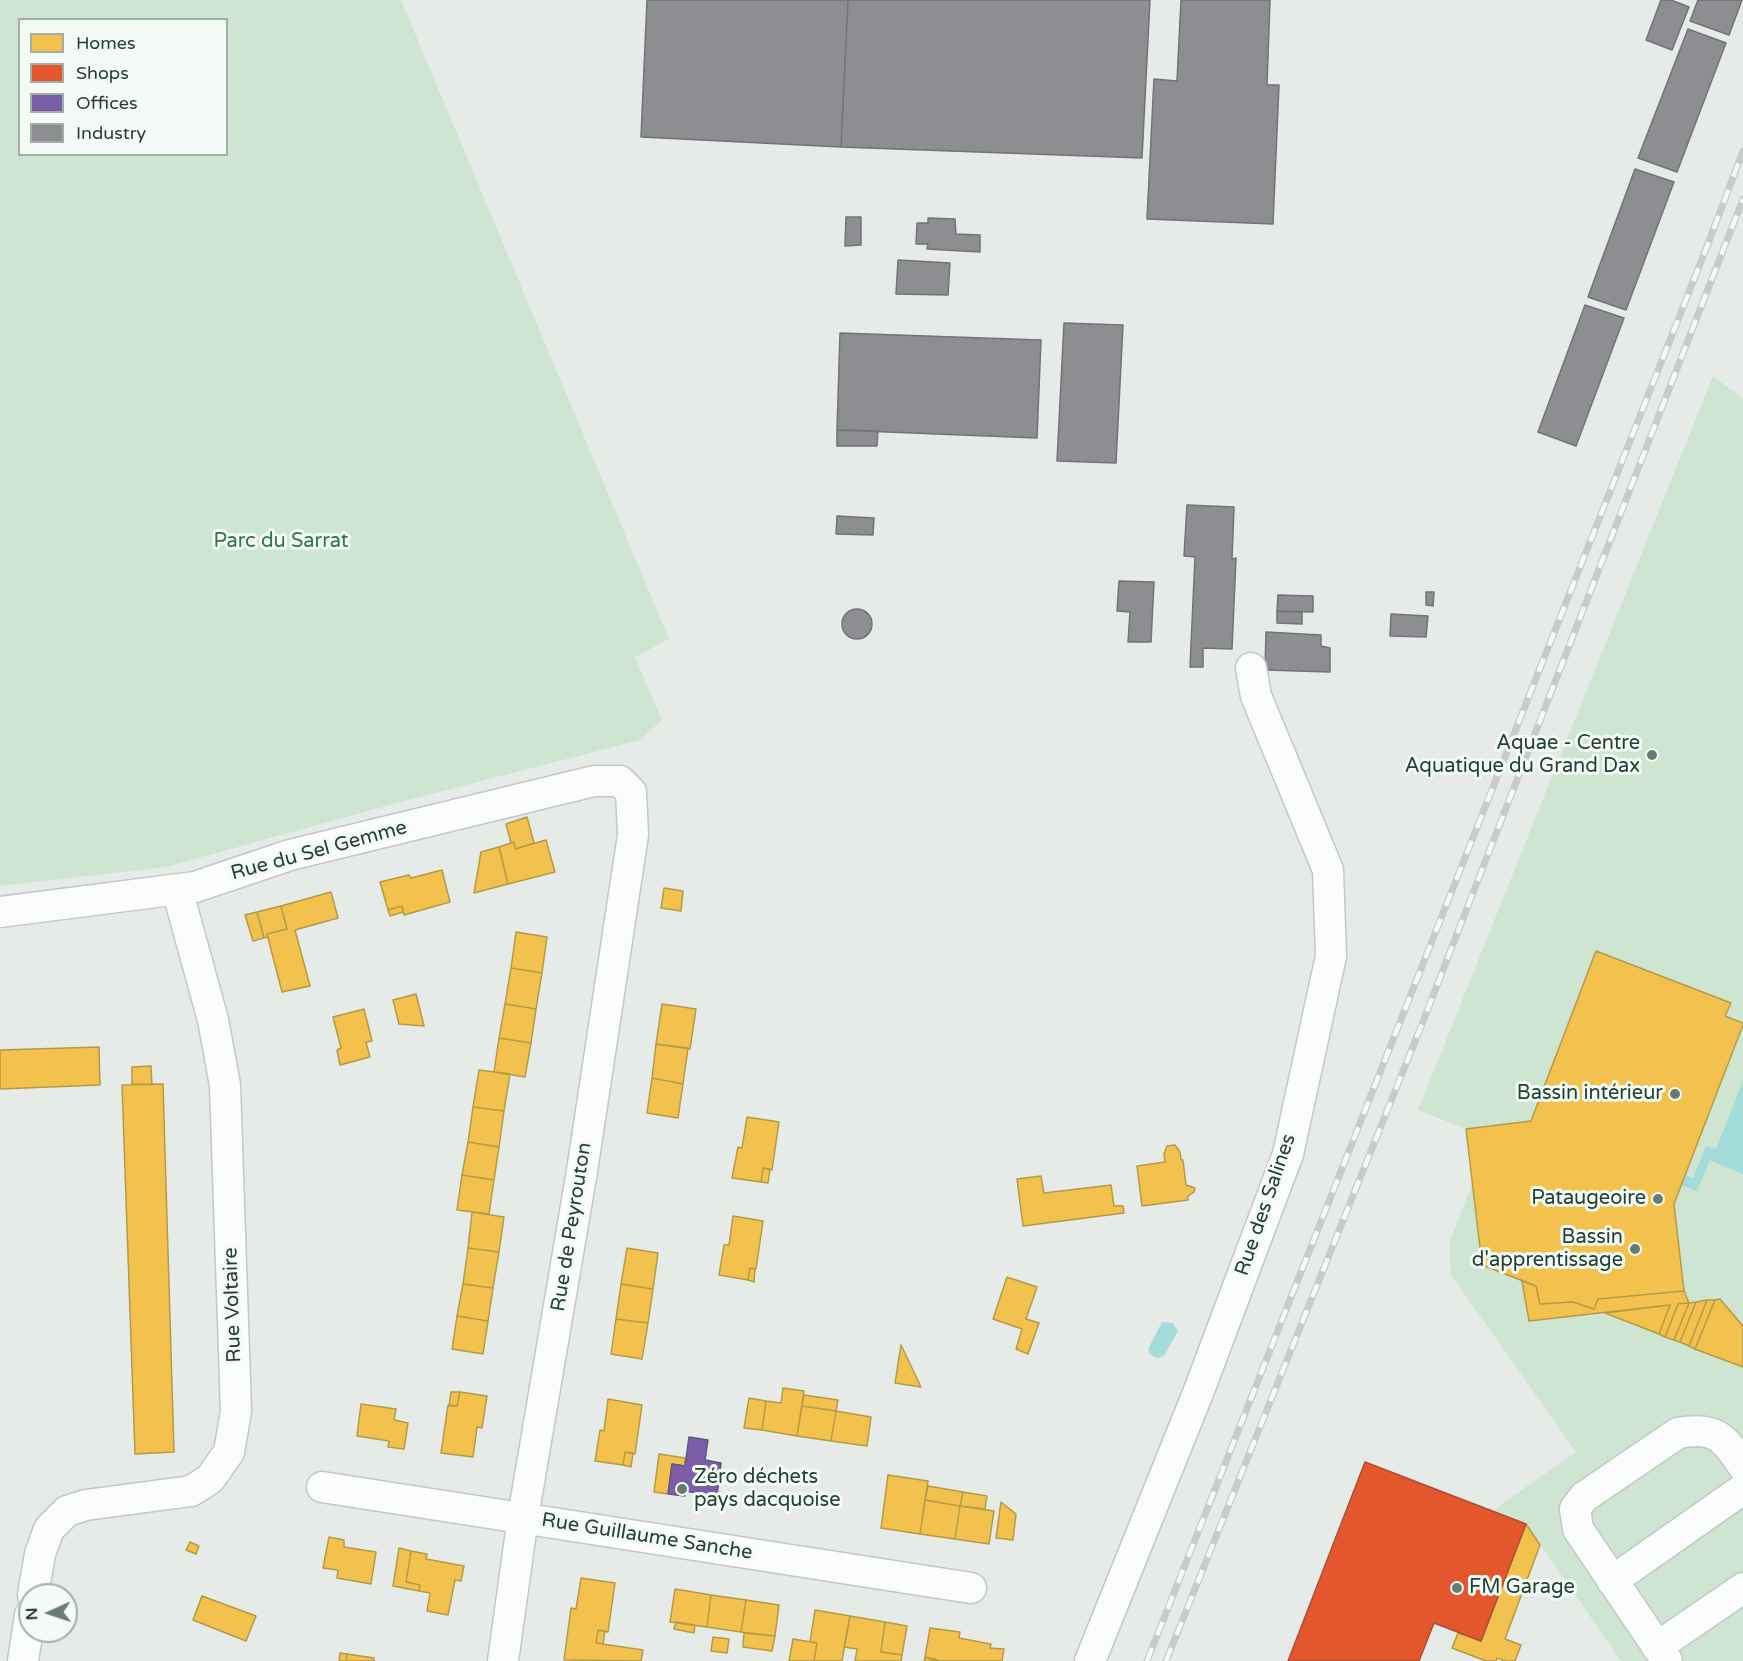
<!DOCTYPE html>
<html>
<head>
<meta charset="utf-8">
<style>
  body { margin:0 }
  #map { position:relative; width:1743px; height:1661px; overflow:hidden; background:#e6ebe8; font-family:"Varela Round",sans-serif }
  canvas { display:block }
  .legend { position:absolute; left:18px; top:18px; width:210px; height:138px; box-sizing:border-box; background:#f4faf6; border:2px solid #a0b0a8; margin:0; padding:8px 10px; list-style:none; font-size:18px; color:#214133 }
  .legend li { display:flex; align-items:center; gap:12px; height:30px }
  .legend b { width:30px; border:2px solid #a0b0a8 }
  .north { position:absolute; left:18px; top:1583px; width:60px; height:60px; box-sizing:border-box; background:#f4faf6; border:2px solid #a0b0a8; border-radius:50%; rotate:267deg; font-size:16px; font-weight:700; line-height:24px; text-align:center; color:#214133 }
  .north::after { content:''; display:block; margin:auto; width:21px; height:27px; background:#667c72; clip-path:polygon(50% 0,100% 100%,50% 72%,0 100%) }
</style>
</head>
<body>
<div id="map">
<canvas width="1743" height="1661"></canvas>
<ul class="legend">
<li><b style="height:16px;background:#f2c14e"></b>Homes</li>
<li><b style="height:16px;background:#e4572e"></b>Shops</li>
<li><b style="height:16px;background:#7b5ea7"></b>Offices</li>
<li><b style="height:16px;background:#8d8d92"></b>Industry</li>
</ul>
<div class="north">N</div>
</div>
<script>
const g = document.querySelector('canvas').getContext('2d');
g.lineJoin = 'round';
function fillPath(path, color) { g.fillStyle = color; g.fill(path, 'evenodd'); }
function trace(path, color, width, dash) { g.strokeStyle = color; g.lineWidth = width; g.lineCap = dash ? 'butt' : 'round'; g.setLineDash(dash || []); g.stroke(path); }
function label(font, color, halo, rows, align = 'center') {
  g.font = font + ' "Varela Round",sans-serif'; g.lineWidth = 6; g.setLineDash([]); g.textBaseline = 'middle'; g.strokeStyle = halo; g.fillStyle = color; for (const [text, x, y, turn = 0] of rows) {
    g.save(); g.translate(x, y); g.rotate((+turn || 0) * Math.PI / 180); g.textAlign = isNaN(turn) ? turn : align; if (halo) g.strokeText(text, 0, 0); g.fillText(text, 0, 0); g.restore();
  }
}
const green = new Path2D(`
  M0 0H401L669 639 635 657 662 720 640 740 389 805 166 867 0 886ZM20 20H226V154H20Z
  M1713 376 1743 399V1661H1621L1526 1524 1492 1511 1576 1452 1451 1275 1449 1244 1472 1184 1466 1129 1418 1110Z`);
const water = new Path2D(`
  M1743 1081V1174L1711 1161V1158L1697 1191 1681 1185 1685 1175 1693 1178 1706 1146 1716 1149Z
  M1162 1322 1173 1323 1178 1331 1164 1356C1156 1360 1151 1357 1148 1349Z`);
const homes = new Path2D(`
  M527 817 534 843 515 849 514 842 511 843 506 824Z
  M546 840 555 872 508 884 499 847 514 842 515 849Z
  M499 847 508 884 474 893 481 852Z
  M442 870 450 902 404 915 402 906 388 910 380 882 409 875 411 878Z
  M664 888 683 891 681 911 661 908Z
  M331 892 338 918 295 930 310 986 282 992 267 934 287 929 281 906Z
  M281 906 287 929 267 934 268 937 264 938 257 912Z
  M402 906 403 912 390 916 388 910Z
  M257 912 264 938 253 941 245 915Z
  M516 932 547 937 542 973 511 968Z
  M1596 951 1731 1003 1725 1016 1743 1023V1025L1674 1204 1684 1291 1598 1299 1594 1309 1573 1302 1540 1304 1536 1286 1482 1265 1466 1129 1531 1121Z
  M511 968 542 973 536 1009 505 1004Z
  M416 994 424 1026 399 1024 393 1000Z
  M505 1004 536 1009 531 1043 499 1038Z
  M662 1004 696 1009 690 1049 656 1044Z
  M364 1009 372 1041 366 1042 370 1057 340 1065 337 1050 341 1048 333 1017Z
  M499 1038 531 1043 525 1077 494 1072Z
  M656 1044 688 1048 683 1084 652 1078Z
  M99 1047 100 1085 0 1089V1050Z
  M151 1066 152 1085 132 1084V1067Z
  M479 1070 510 1074 504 1111 473 1107Z
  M652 1078 683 1084 678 1118 647 1113Z
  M163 1084 174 1452 135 1454 122 1085Z
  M473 1107 504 1111 499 1147 468 1142Z
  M747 1117 779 1122 772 1170 763 1168 761 1182 732 1178 738 1147 742 1148Z
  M468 1142 499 1147 494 1180 462 1175Z
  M1175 1145 1180 1152 1181 1160H1183L1186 1185 1195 1188 1194 1192 1188 1196V1200L1142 1206 1137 1166 1165 1162 1164 1154 1167 1146Z
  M763 1168 770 1169 768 1183 761 1182Z
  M462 1175 494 1180 489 1214 457 1210Z
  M1041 1176 1044 1193 1111 1185 1114 1206H1123L1124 1213 1023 1226 1017 1179Z
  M472 1212 504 1217 499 1252 468 1248Z
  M733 1216 763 1221 756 1269 750 1268 748 1280 719 1275 724 1245H729Z
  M468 1248 499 1252 493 1288 463 1284Z
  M627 1248 658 1253 653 1289 621 1284Z
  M750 1268 755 1269 754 1282 748 1280Z
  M1007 1277 1037 1287 1026 1319 1039 1323 1028 1354 1016 1349 1022 1329 993 1319Z
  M1522 1281 1536 1286 1540 1304 1573 1302 1594 1309 1598 1299 1684 1291 1689 1303 1678 1304 1665 1337 1659 1334 1670 1305 1529 1321Z
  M463 1284 493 1288 488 1321 457 1316Z
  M621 1284 653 1289 648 1323 616 1319Z
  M1720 1299 1743 1326V1367L1695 1349 1715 1300Z
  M1707 1300H1715L1695 1349 1689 1346Z
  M1707 1300 1689 1346 1680 1342 1696 1302Z
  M1696 1302 1680 1342 1674 1340 1689 1303Z
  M1689 1303 1674 1340 1665 1337 1678 1304Z
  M1670 1305 1659 1334 1605 1313Z
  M457 1316 488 1321 483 1354 452 1349Z
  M616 1319 648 1323 642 1359 611 1354Z
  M901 1345 921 1387 895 1383Z
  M783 1388 804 1391 797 1436 762 1430 766 1401 781 1403Z
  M451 1392H460L457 1406H449Z
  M460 1392 487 1396 482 1428 477 1427 473 1457 441 1453 448 1405 457 1406Z
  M804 1395 838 1400 836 1411 802 1406Z
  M749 1398 766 1401 762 1430 744 1428Z
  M608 1399 642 1405 635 1454 625 1452 623 1465 595 1461 600 1430 604 1431Z
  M361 1404 396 1409 394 1420 408 1423 404 1449 388 1447 389 1441 357 1436Z
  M802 1406 836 1411 831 1441 797 1436Z
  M836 1411 871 1417 867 1446 831 1441Z
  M625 1452 633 1453 631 1467 623 1465Z
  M659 1454 685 1458V1466L672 1464 668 1494 654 1492Z
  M888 1475 928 1481 920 1534 881 1528Z
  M928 1486 963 1492 960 1506 925 1500Z
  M963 1492 987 1496 985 1509 960 1506Z
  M925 1500 960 1506 955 1539 920 1534Z
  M1001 1502 1016 1514 1013 1540 996 1538Z
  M960 1506 994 1511 989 1544 955 1539Z
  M1526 1524 1540 1545 1505 1639 1521 1645 1515 1661H1505L1497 1658 1496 1661H1486L1452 1648 1458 1633 1481 1641Z
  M329 1537 344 1540V1547L376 1552 371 1584 337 1578 338 1570 323 1568Z
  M190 1542 199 1546 196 1554 186 1550Z
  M399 1548 411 1551 406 1582 420 1585 419 1591 393 1586Z
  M411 1551 427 1554 426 1559 464 1566 461 1581 455 1580 448 1615 427 1611 430 1593 419 1591 420 1585 406 1582Z
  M581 1578 615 1583 608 1632 598 1630 596 1643 643 1650 641 1661 564 1660 571 1608 576 1609Z
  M675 1589 711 1595 707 1627 670 1622Z
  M711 1595 746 1600 741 1632 707 1627Z
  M202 1596 256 1616 246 1641 193 1620Z
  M746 1600 779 1605 775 1636 741 1632Z
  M815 1610 850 1616 842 1661H814L817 1643 810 1642Z
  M850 1616 885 1622 881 1652 902 1655 901 1661H855L857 1649 844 1647Z
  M676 1622 695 1625 694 1633 674 1629Z
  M885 1622 907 1626 902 1655 881 1652Z
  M930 1628 960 1632 959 1638 991 1644 990 1648 1004 1649 1002 1661H938L925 1657Z
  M598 1630 605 1631 603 1644 596 1643Z
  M744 1633 775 1636 772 1651 743 1647Z
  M713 1637 729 1639 727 1653 711 1651Z
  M793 1639 817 1643 814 1661H789Z
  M340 1653 347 1654 346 1661H339Z
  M347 1654 374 1658V1661H346Z
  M925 1657 938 1660V1661H924Z`);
const shops = new Path2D(`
  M1365 1462 1526 1524 1481 1641 1434 1623 1419 1661H1288Z`);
const offices = new Path2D(`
  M689 1437 708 1440 705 1460 721 1463 717 1496 685 1491V1496L668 1494 672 1464 685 1466Z`);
const industry = new Path2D(`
  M647 0H848L841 147 641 137Z
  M848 0H1150L1142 158 841 147Z
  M1181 0H1270L1267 85H1279L1273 224 1147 219 1154 79 1177 81Z
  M1661 0H1671L1689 7 1672 50 1646 40Z
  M1698 0H1742L1729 35 1690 21Z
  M1688 29 1726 43 1677 172 1638 158Z
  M1635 169 1674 182 1626 310 1588 297Z
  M846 217H861V245L845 246Z
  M928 218 955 219 956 234 980 235V252L927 249 928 244H916L917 223H928Z
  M898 260 950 263 948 295 896 294Z
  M1585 305 1624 318 1576 446 1538 432Z
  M1064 323 1123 325 1116 463 1057 461Z
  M840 333 1041 340 1037 438 837 430Z
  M837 430 878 431 877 446H837Z
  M1187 505 1234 507 1232 559 1236 558 1232 649 1203 648V667H1190L1195 557 1184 556Z
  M837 516 874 518 873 535 836 534Z
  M1119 581 1154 582 1151 642H1128L1130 612 1117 611Z
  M1426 592H1434L1433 606 1426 605Z
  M1278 595 1313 596V612L1277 611Z
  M842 624a15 15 0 1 1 30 0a15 15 0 1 1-30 0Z
  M1277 611 1302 612V624L1277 623Z
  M1391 614 1428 616 1426 637 1390 636Z
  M1266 632 1321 635V646L1330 648V672L1265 670Z`);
const minor = new Path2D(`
  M0 912 195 887 290 855 594 781H620L631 792 633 835 582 1171 523 1517 503 1661
  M322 1487 971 1588
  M1612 1581 1743 1489
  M33 1595 40 1554 49 1529 67 1511 86 1505 191 1491 210 1479 229 1452 236 1411 225 1085 213 1020 177 889
  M1657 1647 1743 1588
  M23 1661 30 1615
  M1090 1661 1198 1393 1288 1154 1331 956 1328 870 1256 696 1251 668
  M1667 1661 1578 1529 1575 1509 1584 1497 1678 1433C1715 1426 1724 1437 1743 1466`);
const rail = new Path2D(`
  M1147 1661 1706 249 1743 151
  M1166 1661 1422 1024 1743 199`);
const markers = [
  [1652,755,6,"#667c72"],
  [1675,1094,6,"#667c72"],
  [1658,1199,6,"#667c72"],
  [1635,1249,6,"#667c72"],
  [682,1489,6,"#667c72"],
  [1457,1588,6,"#667c72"]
];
const parkNames = [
  ["Parc du Sarrat",281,542]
];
const poiNames = [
  ["Aquae - Centre",1640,744],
  ["Aquatique du Grand Dax",1640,767],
  ["Bassin intérieur",1663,1094],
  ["Pataugeoire",1646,1199],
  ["Bassin",1623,1238],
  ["d'apprentissage",1623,1261],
  ["Zéro déchets",694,1478,"left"],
  ["pays dacquoise",694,1501,"left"],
  ["FM Garage",1469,1588,"left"]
];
const streetNames = [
  ["Rue du Sel Gemme",319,851,-15],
  ["Rue des Salines",1266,1205,-71],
  ["Rue de Peyrouton",572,1227,-81],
  ["Rue Voltaire",233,1305,-92],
  ["Rue Guillaume Sanche",647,1537,9]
];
fillPath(green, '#cee5d1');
fillPath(water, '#a4dcdb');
fillPath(homes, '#f2c14e');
trace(homes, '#b39b46', 1.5);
fillPath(shops, '#e4572e');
trace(shops, '#aa5030', 1.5);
fillPath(offices, '#7b5ea7');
trace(offices, '#605584', 1.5);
fillPath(industry, '#8d8d92');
trace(industry, '#6d7676', 1.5);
trace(minor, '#c3c8c5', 33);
trace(minor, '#fbfcfc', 30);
trace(rail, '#c7ccca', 7);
trace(rail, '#f4faf6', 4.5, [14]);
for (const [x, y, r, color] of markers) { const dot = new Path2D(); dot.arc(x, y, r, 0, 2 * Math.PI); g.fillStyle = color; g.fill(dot); trace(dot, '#f4faf6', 2); }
label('20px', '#297a3c', '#f4faf6', parkNames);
label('20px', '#214133', '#f4faf6', poiNames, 'right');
label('20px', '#214133', '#f4faf6', streetNames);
</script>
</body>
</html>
